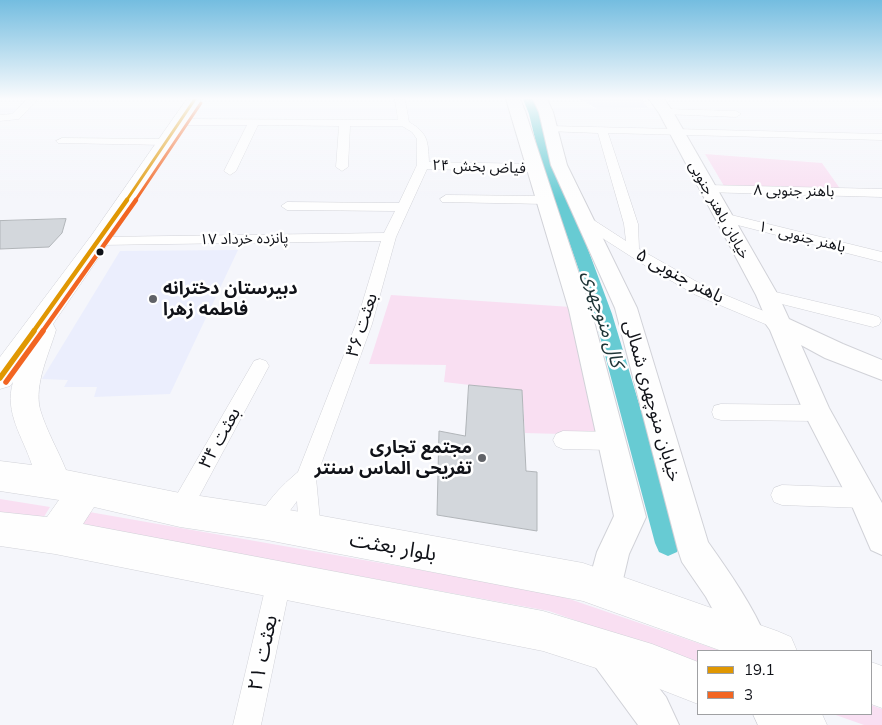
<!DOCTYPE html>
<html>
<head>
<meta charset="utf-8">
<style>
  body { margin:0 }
  #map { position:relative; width:882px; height:725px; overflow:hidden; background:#f5f6fb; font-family:Mulish,sans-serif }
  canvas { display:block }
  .legend { position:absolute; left:697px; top:650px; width:175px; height:65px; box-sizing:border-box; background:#fff; border:1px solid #9fa0a3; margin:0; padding:6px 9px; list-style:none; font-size:15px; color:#101218 }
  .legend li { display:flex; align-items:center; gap:10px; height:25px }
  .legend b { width:25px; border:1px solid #9fa0a3 }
</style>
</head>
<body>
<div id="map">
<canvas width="882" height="725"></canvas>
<ul class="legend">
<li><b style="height:6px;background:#e09702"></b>19.1</li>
<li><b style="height:6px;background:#f26522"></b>3</li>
</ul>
</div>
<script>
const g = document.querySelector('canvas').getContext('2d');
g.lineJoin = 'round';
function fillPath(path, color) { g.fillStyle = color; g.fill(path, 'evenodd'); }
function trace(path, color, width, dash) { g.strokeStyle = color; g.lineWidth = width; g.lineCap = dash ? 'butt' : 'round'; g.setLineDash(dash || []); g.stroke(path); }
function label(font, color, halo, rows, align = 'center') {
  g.font = font + ' Mulish,"Noto Sans Arabic",sans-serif'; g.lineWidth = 5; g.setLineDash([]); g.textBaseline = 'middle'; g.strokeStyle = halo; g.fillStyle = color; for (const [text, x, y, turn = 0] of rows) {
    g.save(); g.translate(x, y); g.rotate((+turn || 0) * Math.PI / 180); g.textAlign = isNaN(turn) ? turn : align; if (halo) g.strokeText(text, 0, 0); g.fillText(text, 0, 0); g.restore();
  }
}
const built = new Path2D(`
  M580 99H642L648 108 597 109Z
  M238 250 170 394 94 397 97 387H64L68 380 42 379 120 251Z`);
const green = new Path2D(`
  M705 154 822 163 841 190 724 186Z
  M391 295 571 307 596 435 525 433 522 391 444 382 446 365 369 364Z
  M0 499 50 507 42 520 0 514Z
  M78 510 552 593 721 651H698V664L549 611 69 523Z
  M871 705 882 709V725H864L833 714H871Z`);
const canal = new Path2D(`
  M523 99H534L541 114 553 155 612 314 681 543 677 552 668 556 659 552 655 543 594 314 539 155 529 114Z`);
const building = new Path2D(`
  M66 219 62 233 49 247 0 249V221Z
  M469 385 522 390 526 471 537 472V531L437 515 439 431 465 436Z`);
const street = new Path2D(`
  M27 99H38L19 119 0 121V115L12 114Z
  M395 99H405L409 122C428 133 428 141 429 162L535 164 541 168 535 172 427 169 396 237 372 324 316 478 321 531 318 539 310 542 302 539 299 531 297 501 275 531 267 534 259 531 256 523C264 504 282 485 298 472L356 324 381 241 99 245 94 244 92 241 94 238 99 237 384 233 395 211 287 210 281 206 287 202 399 203 417 165V139L412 132 402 126H350L348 167 342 171 336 167 339 126 258 125 236 171 230 175 224 171 247 125H180L175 122 180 119 398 120Z
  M666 109 736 111 741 114 736 117 662 114V110Z
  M550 126 882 134V140L608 133 638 224 639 249 706 287 783 319 785 323 783 327 777 329 696 295 649 268 582 225 580 222 582 219H592L626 241 624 224 598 133 546 131 545 129Z
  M62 138 166 139 172 142 166 145 58 143 56 141Z
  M707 185 882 189V197L703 192 701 189Z
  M446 195 546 196 552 200 546 204 442 202 440 199Z
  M723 213 882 252V262L718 220 716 217Z
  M767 290 873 315 879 317 881 321 879 325 873 327 762 299 759 295 762 291Z
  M260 359 266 361 269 366 188 517 180 521 172 517 169 510 172 503 254 361Z
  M721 404 818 405 825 407 827 413 825 419 818 421 721 420 714 418 712 412 714 406Z
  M563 431 613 432 620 435 623 441 620 447 613 450 563 449 556 446 553 440 556 434Z
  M782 485 864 488 872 491 875 498 872 505 864 508 782 505 774 502 771 495 774 488Z
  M279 569 287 573 291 581 261 725H233L267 581 271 573Z`);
const secondary = new Path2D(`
  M506 99H520L525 111 591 310 646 517 629 554 621 588 616 600 604 605 592 600 587 588 597 552 614 516 569 310Z
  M533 99H547L553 112 567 165 637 308 708 542C730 573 753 606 768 642L765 651H735L706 597 682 562 678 550 615 308 551 165 539 112Z
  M649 99H664L673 112 778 295 789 319 843 344 882 360V380L825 358 801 345 829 408 882 503V555L871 550 852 506 804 413 770 330 765 323 767 321 756 295 659 113Z
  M607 633 620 639 666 697 679 725H638L594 665 588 652 594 639Z`);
const primary = new Path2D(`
  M187 99H202L110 241 53 324 56 330C49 354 34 384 40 409 46 430 58 450 66 470L180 493 267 506 583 563 777 631 791 637 797 651H722L583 601 267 540 180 527 94 507 83 524 543 611 652 644 698 662V704L652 686 543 651 55 554 0 546V512L47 517 59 500 0 491V461L32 465C23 437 4 413 13 382L10 386 0 389V357L91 236Z
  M871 662 882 666V708L871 704Z
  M753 714H822L827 725H758Z`);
const bus1Far2 = new Path2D(`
  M126 201 195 99`);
const bus1Far1 = new Path2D(`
  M33 332 127 200`);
const bus1 = new Path2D(`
  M0 378 34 331`);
const bus2Far2 = new Path2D(`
  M135 201 201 103`);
const bus2Far1 = new Path2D(`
  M42 332 136 200`);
const bus2 = new Path2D(`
  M6 382 43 331`);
const markers = [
  [100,252,4.5,"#101218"],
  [153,299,5,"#606267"],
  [482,458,5,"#606267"]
];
const farStreetnames = [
  ["فیاض بخش ۲۴",479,167,2],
  ["باهنر جنوبی ۸",794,191,1],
  ["خیابان باهنر جنوبی",719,210,61],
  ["باهنر جنوبی ۱۰",802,237,14],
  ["پانزده خرداد ۱۷",244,239,-1]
];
const streetNames = [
  ["باهنر جنوبی ۵",680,276,28],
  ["بعثت ۳۶",362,325,-72],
  ["خیابان منوچهری شمالی",652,401,74],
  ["بعثت ۳۴",220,438,-61]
];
const poiNames = [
  ["دبیرستان دخترانه",163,289],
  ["فاطمه زهرا",163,310],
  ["مجتمع تجاری",472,448,"right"],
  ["تفریحی الماس سنتر",472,469,"right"]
];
const waterNames = [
  ["کال منوچهری",603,319,73]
];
const nearStreetnames = [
  ["بلوار بعثت",393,547,10],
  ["بعثت ۲۱",263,653,-78]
];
fillPath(built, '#ebeefd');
fillPath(green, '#f9dff2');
fillPath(canal, '#67cbd3');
fillPath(building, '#d3d7dc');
trace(building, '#b1b5b9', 1);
trace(street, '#d1d2d8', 1);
trace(secondary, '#d1d2d8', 2);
trace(primary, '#d1d2d8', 1);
fillPath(street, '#fefefe');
fillPath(secondary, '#fefefe');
fillPath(primary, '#fefefe');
trace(bus1Far2, '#e09702', 3);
trace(bus1Far1, '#e09702', 4.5);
trace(bus1, '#e09702', 5.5);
trace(bus2Far2, '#f26522', 3);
trace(bus2Far1, '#f26522', 4.5);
trace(bus2, '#f26522', 5.5);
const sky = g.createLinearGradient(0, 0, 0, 201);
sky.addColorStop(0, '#74bde0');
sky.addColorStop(0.49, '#fafbfd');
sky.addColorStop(1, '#fafbfd00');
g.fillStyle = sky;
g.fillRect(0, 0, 882, 201);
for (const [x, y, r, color] of markers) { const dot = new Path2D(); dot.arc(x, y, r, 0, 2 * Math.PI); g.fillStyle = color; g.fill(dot); trace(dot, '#fff', 2); }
label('15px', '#101218', '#fff', farStreetnames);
label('18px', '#101218', '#fff', streetNames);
label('bold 18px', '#101218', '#fff', poiNames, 'left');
label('italic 19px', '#1f3537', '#fff', waterNames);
label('21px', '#101218', '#fff', nearStreetnames);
</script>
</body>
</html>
